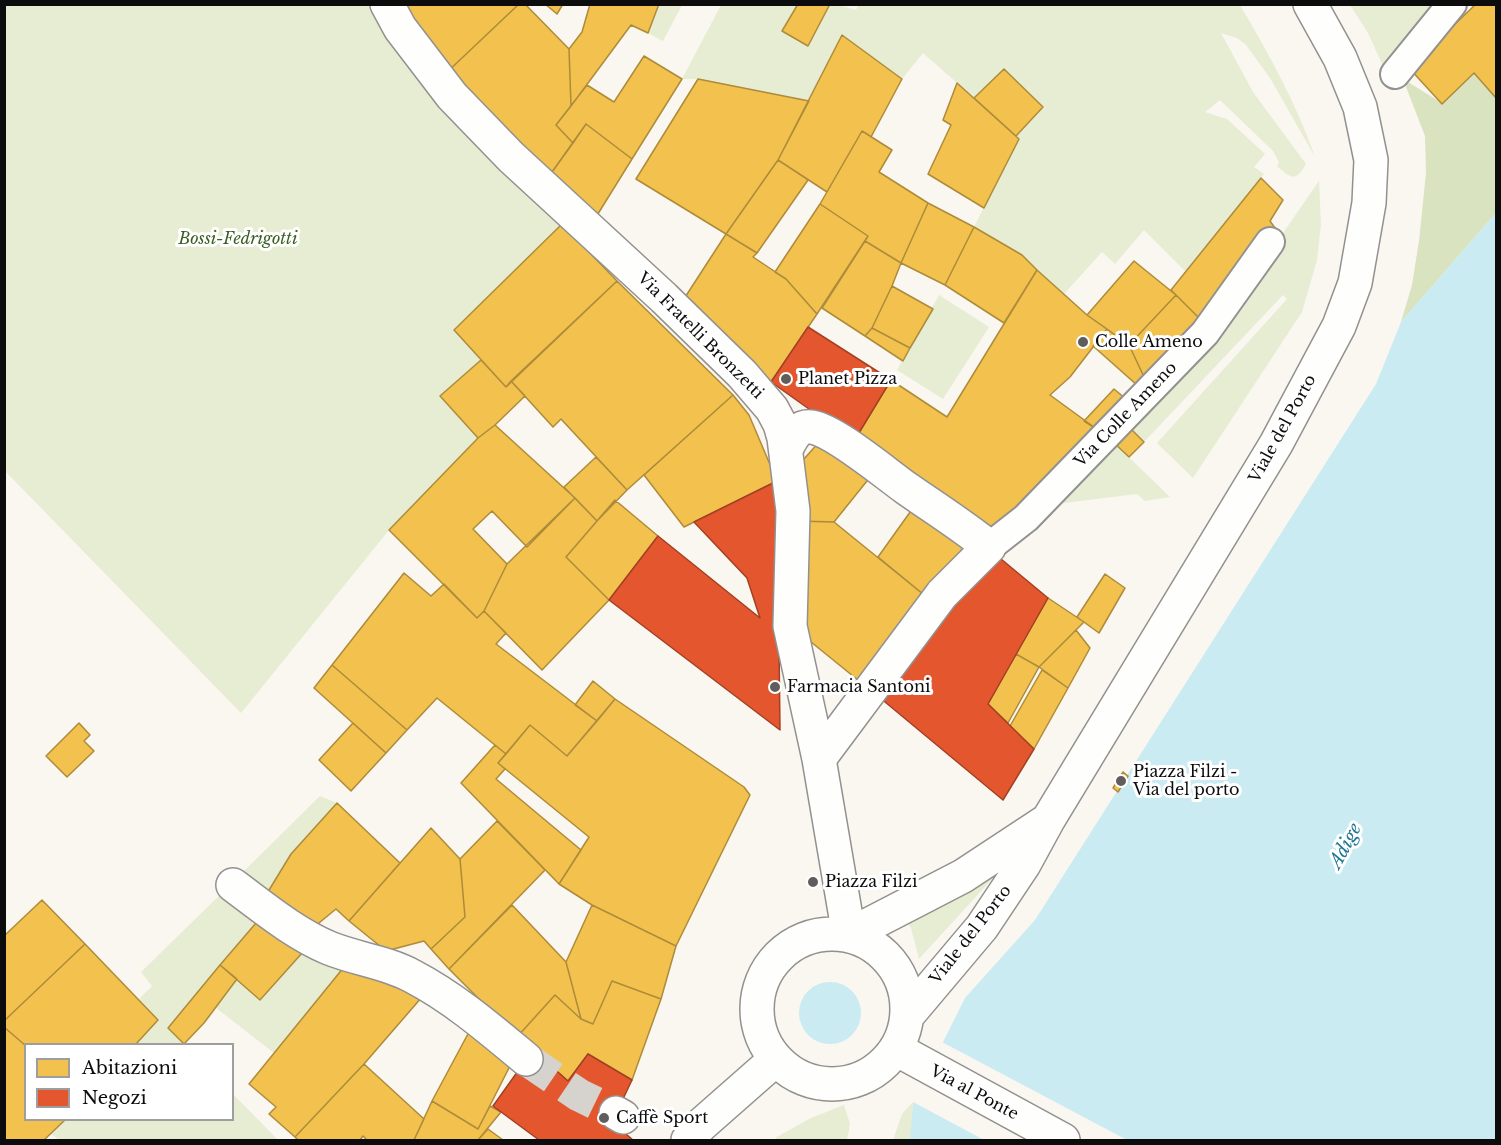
<!DOCTYPE html>
<html>
<head>
<meta charset="utf-8">
<style>
  body { margin:0 }
  #map { position:relative; width:1501px; height:1145px; overflow:hidden; background:#faf6f0; font-family:"Libre Baskerville",serif }
  canvas { display:block }
  .frame { position:absolute; inset:0; border:6px solid #0c0c0c; pointer-events:none }
  .legend { position:absolute; left:24px; top:1043px; width:210px; height:78px; box-sizing:border-box; background:#fff; border:2px solid #9e9e9e; margin:0; padding:8px 10px; list-style:none; font-size:18px; color:#0c0c0c }
  .legend li { display:flex; align-items:center; gap:12px; height:30px }
  .legend b { width:30px; border:2px solid #9e9e9e }
</style>
</head>
<body>
<div id="map">
<canvas width="1501" height="1145"></canvas>
<div class="frame"></div>
<ul class="legend">
<li><b style="height:16px;background:#f2c14e"></b>Abitazioni</li>
<li><b style="height:16px;background:#e4572e"></b>Negozi</li>
</ul>
</div>
<script>
const g = document.querySelector('canvas').getContext('2d');
g.lineJoin = 'round';
function fillPath(path, color) { g.fillStyle = color; g.fill(path, 'evenodd'); }
function trace(path, color, width, dash) { g.strokeStyle = color; g.lineWidth = width; g.lineCap = dash ? 'butt' : 'round'; g.setLineDash(dash || []); g.stroke(path); }
function label(font, color, halo, rows, align = 'center') {
  g.font = font + ' "Libre Baskerville",serif'; g.lineWidth = 6; g.setLineDash([]); g.textBaseline = 'middle'; g.strokeStyle = halo; g.fillStyle = color; for (const [text, x, y, turn = 0] of rows) {
    g.save(); g.translate(x, y); g.rotate((+turn || 0) * Math.PI / 180); g.textAlign = isNaN(turn) ? turn : align; if (halo) g.strokeText(text, 0, 0); g.fillText(text, 0, 0); g.restore();
  }
}
const green = new Path2D(`
  M7 4 377 5 562 224 454 329 481 360 440 397 478 438 389 530 241 713 5 471 4 9Z
  M859 4 1240 5C1269 54 1296 103 1315 157L1270 78 1246 45 1237 38 1221 33 1253 92 1306 164C1295 183 1291 178 1277 166L1279 162 1273 151 1220 100 1205 112 1227 119 1265 154 1254 167 1264 174 1186 272 1144 230 1115 264 1102 252 1064 294 1022 255 974 227 1018 139 1016 136 1043 108 1004 70 974 98 923 53 902 79 842 35 809 101 698 79H682L721 5H798L783 31 808 45 830 5H838L856 10Z
  M659 5H682L663 41 648 33Z
  M1350 5H1437L1383 66 1368 33Z
  M1319 181 1321 224 1317 260 1302 312 1193 478 1157 443 1287 299 1283 295 1144 442 1128 426 1274 246Z
  M939 295 989 327 943 399 897 370Z
  M1113 442 1170 497 1145 501 1137 494 1056 504Z
  M320 796 337 803 266 895 241 874Z
  M1014 855 919 959 911 928 905 919Z
  M226 889 262 916 168 1028 184 1044H136L158 1020 139 999 152 986 141 972Z
  M303 952 344 967 274 1053 215 1007 237 979 261 1000Z
  M233 1094 278 1140H59L51 1134 65 1120H232Z
  M913 1102 960 1140H893L902 1114Z
  M844 1105 850 1124 847 1140H777L775 1138 811 1118Z`);
const forest = new Path2D(`
  M1474 73 1496 98V213L1401 322 1412 285 1419 241 1426 173 1425 136 1403 79 1442 103Z`);
const water = new Path2D(`
  M1496 213V1140H910L917 1062 940 1048 965 998 1035 920 1376 384 1401 322Z
  M799 1013a31 31 0 1 1 62 0a31 31 0 1 1-62 0Z`);
const pier = new Path2D(`
  M942 1042 1127 1140H984L913 1102 917 1062 940 1048Z`);
const homes = new Path2D(`
  M399 4H519L444 75Z
  M519 4H525L569 49 571 106 556 125 573 143 547 179 444 75Z
  M545 4H563L557 14Z
  M590 4H659L648 33 631 25 571 106 569 49 582 32Z
  M798 4H830L808 46 782 31Z
  M1476 4H1496V98L1474 73 1442 104 1409 68Z
  M842 35 902 79 871 137 862 131 827 192 778 160Z
  M644 56 682 79 632 159 586 124 573 143 556 125 587 85 614 102Z
  M1004 69 1043 107 1016 136 974 98Z
  M698 79 809 101 778 160 726 234 636 179Z
  M957 83 1019 139 984 208 928 174 951 125 943 120Z
  M586 124 632 159 596 217 547 179Z
  M862 131 892 150 879 172 928 203 901 263 865 241 868 236 820 204Z
  M778 160 808 180 757 253 726 234Z
  M1261 178 1283 200 1270 221 1275 228 1203 322 1171 290Z
  M928 203 974 227 945 285 901 263Z
  M820 204 868 236 817 314 786 279 775 272Z
  M562 224 617 281 506 387 454 330Z
  M974 227 1022 255 1037 270 1004 323 945 285Z
  M726 234 757 253 753 257 786 279 817 314 771 382 680 305Z
  M865 241 901 263 892 286 872 328 865 336 822 308Z
  M1134 261 1176 295 1129 345 1087 315Z
  M1037 270 1087 315 1107 329 1070 377 1050 395 1098 430 989 533 854 441 891 380 947 417Z
  M617 281 733 395 627 490 561 419 553 427 511 381Z
  M892 286 933 309 910 348 872 328Z
  M1176 295 1203 322 1145 379 1129 345Z
  M872 328 910 348 903 361 865 336Z
  M1107 329 1129 345 1145 379 1138 386 1093 346Z
  M481 360 506 387 511 381 525 396 495 425 478 438 440 396Z
  M1114 389 1126 399 1098 430 1084 421Z
  M733 395 749 415 777 481 684 527 644 475Z
  M495 425 575 498 527 547 492 511 473 529 507 564 484 611 477 618 389 530 478 438Z
  M1128 426 1144 442 1129 457 1113 442Z
  M820 441 871 476 834 522 797 521 796 468Z
  M596 457 627 490 597 521 564 487Z
  M575 498 597 521 566 557 609 600 542 670 484 611 507 564Z
  M615 500 658 536 609 600 566 557Z
  M913 508 964 547 929 599 878 557Z
  M797 521 834 522 929 599 864 685 795 629Z
  M404 573 431 596 444 584 477 618 484 611 506 633 496 644 597 721 567 756 530 725 506 754 437 698 407 730 332 665Z
  M1105 574 1125 588 1099 633 1077 617Z
  M1048 598 1084 622 1039 667 1016 654Z
  M1076 630 1090 648 1068 688 1039 667Z
  M1016 654 1039 667 1008 723 988 704Z
  M332 665 407 730 386 753 314 688Z
  M1042 670 1068 688 1034 749 1010 726Z
  M593 681 615 699 597 721 575 705Z
  M615 699 744 787 750 795 676 946 592 905 559 884 589 837 498 763 530 725 567 756Z
  M79 723 90 735 84 741 94 751 67 777 46 756Z
  M353 723 386 753 351 791 319 760Z
  M495 745 506 754 498 763 505 769 496 779 581 850 559 884 461 783Z
  M1123 772 1128 776 1118 792 1113 788Z
  M337 803 400 863 349 921 336 909 308 932 266 895 291 854Z
  M497 821 545 870 449 969 431 949 465 917 460 859Z
  M431 828 460 859 465 917 431 949 424 941 386 951 349 921Z
  M42 900 85 944 4 1021V936Z
  M512 905 566 962 581 1019 555 995 517 1037 449 969Z
  M592 905 676 946 661 999 612 981 593 1024 581 1019 566 962Z
  M262 916 303 952 260 1000 220 965Z
  M85 944 158 1020 136 1044H26V1046L4 1027V1021Z
  M220 965 237 979 204 1023 184 1044 168 1028Z
  M344 967 422 997 364 1064 295 1137 269 1114 276 1107 249 1084Z
  M612 981 661 999 632 1080 588 1054 568 1081 517 1037 555 995 581 1019 593 1024Z
  M4 1027 26 1046V1120H65L44 1140H4Z
  M469 1032 512 1062 478 1129 432 1101Z
  M364 1064 424 1119 414 1140H367L363 1136 360 1140H298L295 1137Z
  M432 1101 478 1129 490 1106 501 1112 478 1140H414Z
  M488 1129 503 1140H478Z`);
const shops = new Path2D(`
  M808 327 891 380 854 441 771 382Z
  M777 481 780 730 609 600 658 536 760 618 747 578 694 522Z
  M995 554 1048 598 988 704 1034 749 1003 800 873 692Z
  M533 1050 568 1081 588 1054 632 1080 612 1122 633 1140H539L493 1106Z`);
const pedestrianTunnel = new Path2D(`
  M526 1059 579 1095 616 1113`);
const service = new Path2D(`
  M1395 74 1452 4
  M989 547 1026 518 1205 333 1270 242`);
const pedestrian = new Path2D(`
  M233 885C264 908 294 933 329 948 356 959 386 962 412 976 454 998 490 1029 526 1059
  M616 1113 623 1117`);
const minor = new Path2D(`
  M387 4 400 28 452 96 511 157 664 298 742 374 772 409 780 424 784 438 793 511 790 626 819 759 849 935 963 876 1048 820
  M786 449C792 438 797 425 812 427 835 431 885 473 906 488 933 507 962 525 989 547L942 594 819 759
  M757 1009a75 75 0 1 1 150 0a75 75 0 1 1-150 0Z
  M907 1016 982 927 1024 864 1048 820 1276 444 1339 326 1355 283 1369 203 1371 160 1360 107 1340 58 1310 4
  M896 1049 1063 1140
  M688 1140 701 1125 776 1059`);
const markers = [
  [1083,342,6,"#5f5e5c"],
  [786,379,6,"#5f5e5c"],
  [775,687,6,"#5f5e5c"],
  [1121,781,6,"#5f5e5c"],
  [813,882,6,"#5f5e5c"],
  [604,1118,6,"#5f5e5c"]
];
const parkNames = [
  ["Bossi-Fedrigotti",238,239]
];
const streetNames = [
  ["Via Fratelli Bronzetti",700,336,45],
  ["Via Colle Ameno",1126,415,-46],
  ["Viale del Porto",1283,429,-61],
  ["Viale del Porto",971,935,-52],
  ["Via al Ponte",974,1093,28]
];
const poiNames = [
  ["Colle Ameno",1095,342],
  ["Planet Pizza",798,379],
  ["Farmacia Santoni",787,687],
  ["Piazza Filzi -",1133,772],
  ["Via del porto",1133,790],
  ["Piazza Filzi",825,882],
  ["Caffè Sport",616,1118]
];
const waterNames = [
  ["Adige",1346,846,-62]
];
fillPath(green, '#e7edd2');
fillPath(forest, '#dae3c0');
fillPath(water, '#caebf1');
fillPath(pier, '#faf6f0');
fillPath(homes, '#f2c14e');
trace(homes, '#ad8b3a', 1.5);
fillPath(shops, '#e4572e');
trace(shops, '#a34024', 1.5);
trace(pedestrianTunnel, '#d6d3ce', 33, [33, 16]);
trace(service, '#93918f', 32);
trace(pedestrian, '#93918f', 36);
trace(minor, '#93918f', 36);
trace(service, '#fefefd', 28);
trace(pedestrian, '#fefefd', 33);
trace(minor, '#fefefd', 33);
for (const [x, y, r, color] of markers) { const dot = new Path2D(); dot.arc(x, y, r, 0, 2 * Math.PI); g.fillStyle = color; g.fill(dot); trace(dot, '#fff', 2); }
label('italic 16px', '#3a5e22', '#fff', parkNames);
label('16px', '#0c0c0c', '#fff', streetNames);
label('16px', '#0c0c0c', '#fff', poiNames, 'left');
label('italic 18px', '#1f7794', '#fff', waterNames);
</script>
</body>
</html>
